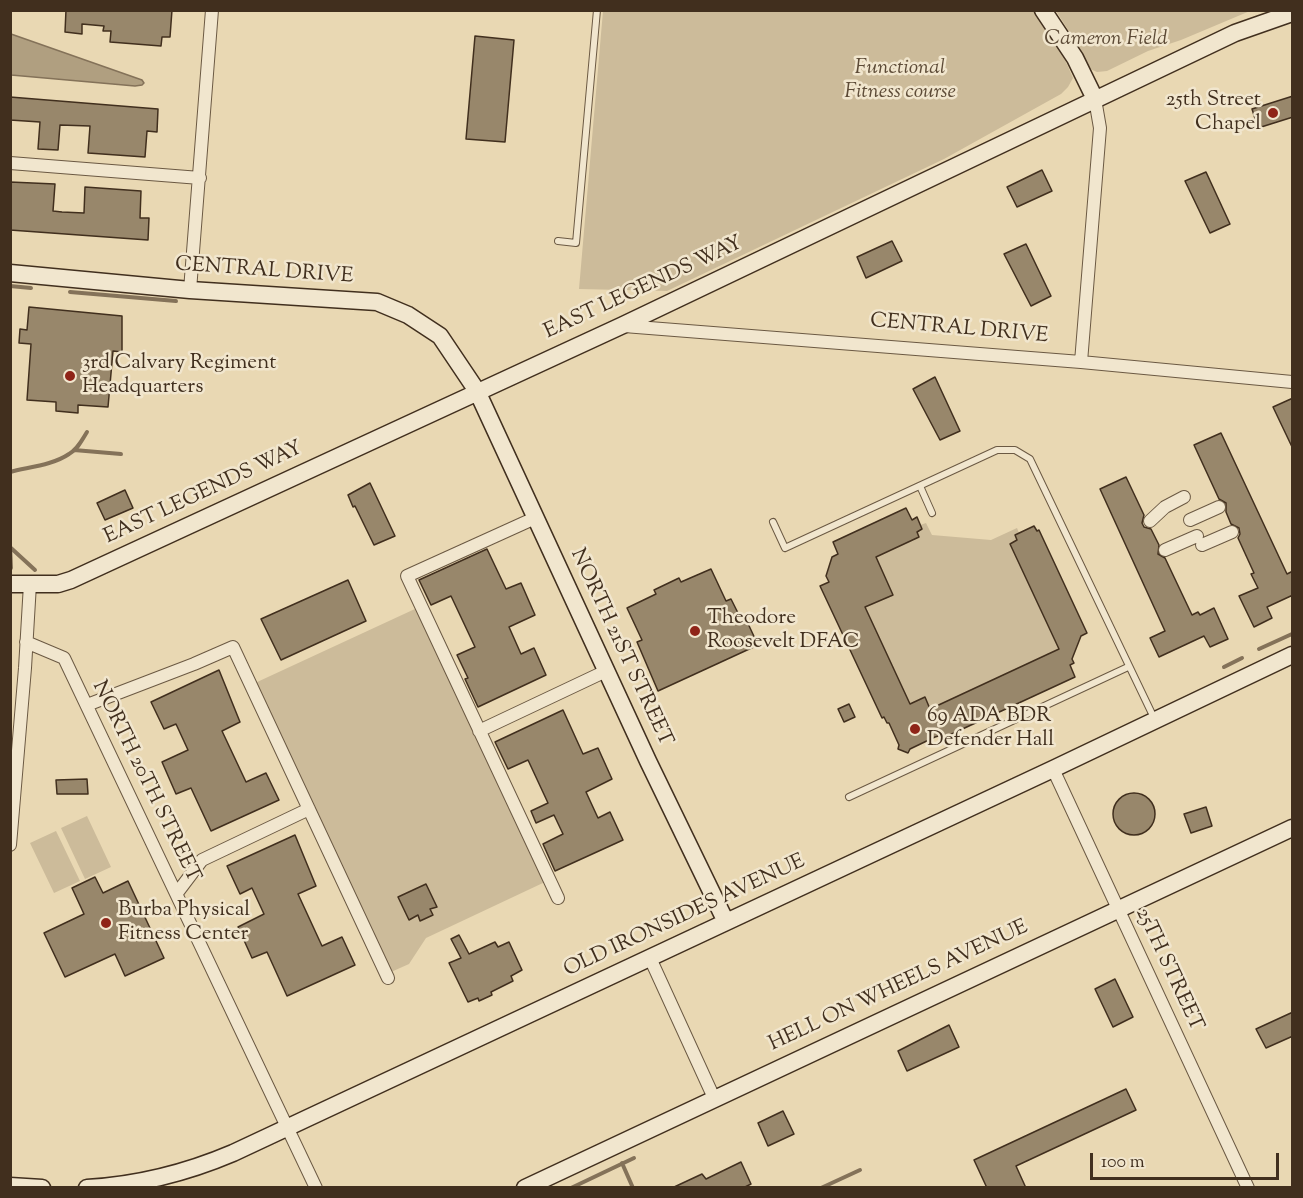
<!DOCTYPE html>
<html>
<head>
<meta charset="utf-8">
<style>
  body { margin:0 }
  #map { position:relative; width:1303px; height:1198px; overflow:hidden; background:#e9d8b3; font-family:"Sorts Mill Goudy",serif }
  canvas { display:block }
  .frame { position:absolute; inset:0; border:12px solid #412f1e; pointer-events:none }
  .scale { position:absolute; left:1090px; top:1153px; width:189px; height:27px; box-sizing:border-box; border:3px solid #412f1e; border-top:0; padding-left:8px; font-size:18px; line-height:21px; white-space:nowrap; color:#412f1e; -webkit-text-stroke:4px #f1e6ce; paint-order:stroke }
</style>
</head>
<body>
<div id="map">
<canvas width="1303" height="1198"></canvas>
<div class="frame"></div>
<div class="scale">100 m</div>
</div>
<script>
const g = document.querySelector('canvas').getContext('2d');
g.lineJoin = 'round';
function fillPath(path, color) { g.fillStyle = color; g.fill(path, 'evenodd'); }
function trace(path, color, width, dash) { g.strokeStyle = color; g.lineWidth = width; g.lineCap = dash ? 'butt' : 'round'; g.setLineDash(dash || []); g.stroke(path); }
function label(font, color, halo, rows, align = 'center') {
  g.font = font + ' "Sorts Mill Goudy",serif'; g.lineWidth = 5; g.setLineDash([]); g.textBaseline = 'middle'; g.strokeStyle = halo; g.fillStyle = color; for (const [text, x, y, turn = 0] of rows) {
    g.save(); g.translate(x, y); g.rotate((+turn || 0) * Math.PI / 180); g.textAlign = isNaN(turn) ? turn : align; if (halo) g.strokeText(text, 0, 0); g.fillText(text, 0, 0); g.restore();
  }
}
const green = new Path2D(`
  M603 11H1036L1056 39 1073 78 1068 87 1061 94 944 159 667 291 579 289Z
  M1056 11H1250L1181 40 1148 51 1107 71 1097 72 1088 68 1072 36Z
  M926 523 932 535 991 540 1017 528 1019 533 1015 535 1017 540 1010 544 1061 648 930 709 925 697 910 704 848 570 919 537 917 532 922 529 920 525Z
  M417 608 545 882 426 938 409 964 391 972 255 683Z
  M87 816 111 867 85 879 61 828Z
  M56 831 80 881 54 893 30 843Z`);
const water = new Path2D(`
  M11 34 142 80 144 83 142 85 135 86 11 75Z`);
const stream = new Path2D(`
  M10 286 31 288
  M70 292 176 301
  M74 450 121 454
  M10 472C29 467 53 465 69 454 78 449 82 440 87 432
  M10 545 11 568
  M11 548 35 570
  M1259 649 1292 634
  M1224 667 1242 658
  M622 1163 633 1188
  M571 1188 634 1158
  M821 1188 860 1170`);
const building = new Path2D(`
  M66 10H172L170 37H162L161 46 110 42 111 31H103L104 26 82 24V34L65 32Z
  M475 36 514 40 505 142 466 139Z
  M1293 96V117L1258 128 1252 109Z
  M10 97 158 109 157 132 147 131 145 157 88 153 90 126 60 125 58 150 38 149 40 122 10 120Z
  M1042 170 1052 191 1017 207 1007 187Z
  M1206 172 1230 224 1210 233 1185 181Z
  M10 182 55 184 53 211 62 212 84 213 85 187 141 191 140 218H149L148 240 10 230Z
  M892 241 902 261 866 278 857 257Z
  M1026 244 1051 296 1031 306 1004 254Z
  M29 307 122 316V352L113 351 108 407 78 405V413L56 411V402L27 400 31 344 19 343 20 329 27 330Z
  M935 377 960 431 940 440 913 389Z
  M1293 398V449L1273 407Z
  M1221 433 1287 574 1293 571V595L1267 607 1272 618 1254 627 1239 596 1258 588 1251 574 1254 573 1238 538 1240 534 1239 528 1231 524 1226 512V503L1219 499 1194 445Z
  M1126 477 1144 515 1142 523 1144 527 1151 529 1159 545 1158 554 1165 558 1192 615 1198 612 1200 615 1214 608 1228 639 1210 647 1204 636 1159 657 1150 638 1165 631 1100 489Z
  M370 483 395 536 374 545 355 506 353 507 348 495Z
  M125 490 133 508 105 520 97 503Z
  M906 508 912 520 917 517 922 529 917 532 919 537 876 557 893 595 865 607 910 704 925 697 930 709 1059 649 1010 544 1017 540 1015 535 1034 526 1037 531 1039 530 1087 633 1081 636 1072 659 1074 663 1070 665 1075 677 943 738 942 735 935 737 910 749 908 753 898 749 899 745 889 723H887L884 717 882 718 820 586 829 582 826 576 832 557 838 554 833 542Z
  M487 549 506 589 521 583 535 615 509 627 521 654 534 648 546 675 478 707 465 679 468 678 457 655 475 647 451 596 431 605 419 580Z
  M711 569 726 601 731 599 740 617 744 615 758 645 658 691 637 642 642 640 627 608 656 594 654 590 679 578 681 582Z
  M348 580 366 621 281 660 261 619Z
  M219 670 240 722 222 731 246 782 266 773 279 800 211 831 191 788 176 794 162 762 188 750 176 724 164 729 151 702Z
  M849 704 855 717 844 722 838 709Z
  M563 710 583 754 598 748 612 779 586 792 598 818 610 812 623 840 555 871 543 844 563 834 554 815 536 823 531 811 548 803 528 760 508 769 495 742Z
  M87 779 88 794H57L56 780Z
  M1113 814a21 21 0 1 1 42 0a21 21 0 1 1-42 0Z
  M1206 807 1212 826 1191 833 1184 814Z
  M295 835 316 886 298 894 322 946 342 937 355 965 287 996 267 952 252 958 238 927 264 914 252 888 240 894 227 866Z
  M95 877 103 893 128 881 164 958 125 976 115 954 65 977 44 933 84 914 72 888Z
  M426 884 437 907 430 909 433 915 420 921 418 915 409 920 398 897Z
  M459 935 469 954 495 942 498 947 509 942 522 970 511 976 513 981 491 992 492 995 479 1001 478 998 468 1002 449 963 461 958 451 939Z
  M1115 979 1133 1017 1113 1027 1095 989Z
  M1293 1012V1036L1266 1048 1256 1029Z
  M949 1025 959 1047 907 1071 898 1051Z
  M1126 1089 1136 1110 1016 1166 1026 1188H987L974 1160Z
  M783 1111 794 1134 768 1146 758 1123Z
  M741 1162 751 1184 743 1188H672L702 1174 706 1179Z`);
const lane = new Path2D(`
  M558 241 576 243 597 10
  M920 486 932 513
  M773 522 785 548 997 450H1015L1030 459 1155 720
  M849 797 1128 667`);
const street = new Path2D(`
  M10 163 200 178
  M190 290 212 10
  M624 326 1081 362 1292 382
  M1081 362 1100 128 1095 99
  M535 518 407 576 558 898
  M1190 520 1219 507
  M1150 521 1165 507 1184 497
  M1202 545 1232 532
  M1165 550 1197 536
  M26 642 64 658 316 1188
  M87 705 194 664 233 647 388 978
  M479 731 606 671
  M1053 769 1248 1188
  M10 845 25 668 30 584
  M177 893 202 860 309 809
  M650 958 714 1098`);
const secondary = new Path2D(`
  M1043 10 1075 58 1095 99
  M10 273 190 290 377 302 408 315 440 336 477 391 648 761 726 922
  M10 584H58L71 580 621 326 1235 33 1292 13
  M10 1186 42 1188
  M87 1188C138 1185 186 1173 233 1153L1053 769 1292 655
  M525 1188 1292 828`);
const markers = [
  [1273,113,6,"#8f2418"],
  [70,376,6,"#8f2418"],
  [695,631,6,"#8f2418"],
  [915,729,6,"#8f2418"],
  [106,923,6,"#8f2418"]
];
const parkNames = [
  ["Cameron Field",1106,40],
  ["Functional",900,69],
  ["Fitness course",900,93]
];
const poiNames = [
  ["25th Street",1261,101,"right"],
  ["Chapel",1261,125,"right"],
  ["3rd Calvary Regiment",82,364],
  ["Headquarters",82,388],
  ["Theodore",707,619],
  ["Roosevelt DFAC",707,643],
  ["69 ADA BDR",927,717],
  ["Defender Hall",927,741],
  ["Burba Physical",118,911],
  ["Fitness Center",118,935]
];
const streetNames = [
  ["CENTRAL DRIVE",264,272,4],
  ["EAST LEGENDS WAY",644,289,-25],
  ["CENTRAL DRIVE",959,330,5],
  ["EAST LEGENDS WAY",204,494,-25],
  ["NORTH 21ST STREET",620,648,65],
  ["NORTH 20TH STREET",145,782,64],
  ["OLD IRONSIDES AVENUE",685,917,-25],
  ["25TH STREET",1168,970,65],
  ["HELL ON WHEELS AVENUE",899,987,-25]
];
fillPath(green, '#ccbb9a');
fillPath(water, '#b09f80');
trace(water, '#847259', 1.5);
trace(stream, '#847259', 4);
fillPath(building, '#98876b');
trace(building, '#412f1e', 1.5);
trace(lane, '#6b5943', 8);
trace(street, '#6b5943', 14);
trace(secondary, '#412f1e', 19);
trace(lane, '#f1e6ce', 6);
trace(street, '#f1e6ce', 12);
trace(secondary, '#f1e6ce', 16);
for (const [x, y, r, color] of markers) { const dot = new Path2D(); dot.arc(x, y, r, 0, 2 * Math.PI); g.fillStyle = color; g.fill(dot); trace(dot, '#f1e6ce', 2); }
label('italic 21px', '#5d4b37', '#f1e6ce', parkNames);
label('21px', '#412f1e', '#f1e6ce', poiNames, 'left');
label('21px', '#412f1e', '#f1e6ce', streetNames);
</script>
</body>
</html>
